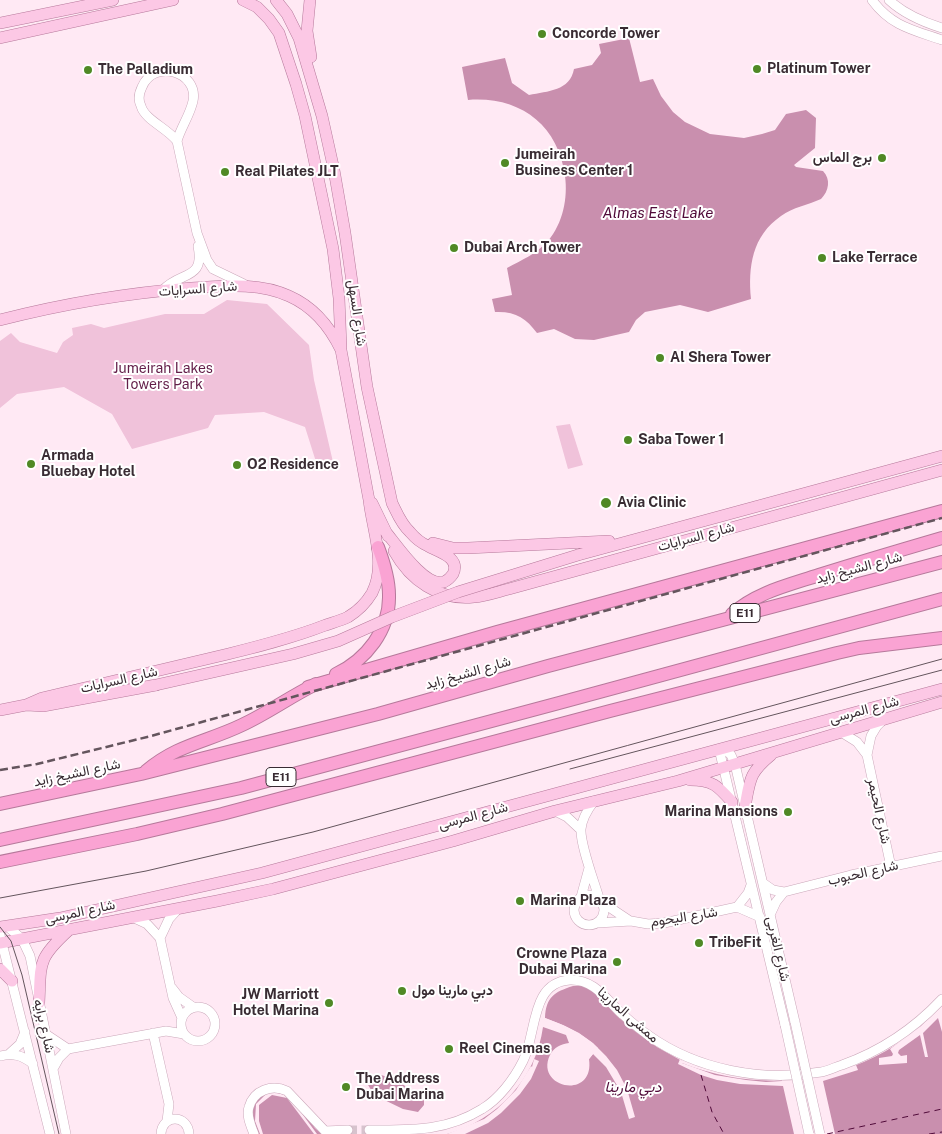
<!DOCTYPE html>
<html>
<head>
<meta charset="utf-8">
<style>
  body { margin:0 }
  canvas { display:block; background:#ffe9f4 }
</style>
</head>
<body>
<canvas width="942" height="1134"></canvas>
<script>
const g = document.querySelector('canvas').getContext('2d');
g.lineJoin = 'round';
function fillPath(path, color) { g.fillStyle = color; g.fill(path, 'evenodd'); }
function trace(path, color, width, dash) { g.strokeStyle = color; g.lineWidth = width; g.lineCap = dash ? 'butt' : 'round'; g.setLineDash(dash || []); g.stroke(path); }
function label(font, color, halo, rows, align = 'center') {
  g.font = font + ' "Public Sans",Vazirmatn,sans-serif'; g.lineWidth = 4; g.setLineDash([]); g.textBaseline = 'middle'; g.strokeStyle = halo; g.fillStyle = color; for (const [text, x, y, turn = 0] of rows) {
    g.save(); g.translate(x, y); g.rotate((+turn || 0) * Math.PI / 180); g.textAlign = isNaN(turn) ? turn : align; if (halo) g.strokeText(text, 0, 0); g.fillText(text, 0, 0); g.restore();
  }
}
const green = new Path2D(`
  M227 300 267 304 309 345 314 380 333 462 317 465 305 427 264 412 215 415 208 428 132 449 112 414 64 387 17 394 0 408V341L11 333 20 342 57 353 63 342 73 335 72 328 91 324 104 328 165 314H204Z
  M570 424 583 465 568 469 556 426Z`);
const water = new Path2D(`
  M629 38 640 82 653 79 661 96 673 112 685 122 710 134 744 138 762 134 775 130 786 114 806 110 816 118 815 148 794 165 796 167 823 171C831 179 829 191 821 199 808 205 793 207 781 216 752 236 748 267 751 299L708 312 680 305 645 312 636 320 629 332 594 340 575 339 554 329 537 333C526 318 515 311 495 312L492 299 512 295 507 268C522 260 536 254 548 241 563 223 568 198 565 176 558 124 519 96 468 100L462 67 505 58 512 83 529 95C548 91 570 91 574 69L592 65 601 53 599 44Z
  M573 986H584L596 993 616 1015 632 1029 657 1047 682 1061V1063C774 1099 875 1080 942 1005V1134H447C497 1120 536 1079 543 1027L566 1035 569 1043C561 1044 554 1047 550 1055 534 1088 595 1101 589 1059L598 1048C582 1033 564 1025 545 1018 546 997 554 992 573 986Z
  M378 1074 397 1080 424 1100V1105L418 1112 403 1109 374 1095 364 1078Z
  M276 1089 295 1100 315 1128 322 1134H259C254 1122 247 1105 260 1095 264 1092 272 1091 276 1089Z`);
const pier = new Path2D(`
  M942 1005V1032L938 1018 923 1033 928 1057H925L920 1035 899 1050 898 1053 901 1056 907 1055V1063L879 1065V1058L892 1056 893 1054 890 1049 921 1026Z
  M545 1018 563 1025 579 1033 593 1043 606 1056 617 1070 627 1089 635 1117 629 1119 621 1092 606 1067 593 1054 589 1059 588 1056 594 1048 568 1030 544 1021Z
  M534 1059 539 1061 531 1079 520 1094 501 1113 488 1123 465 1134H447L484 1119 497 1109 516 1090 531 1066 532 1067Z
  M680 1059 682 1061V1063L715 1075 746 1080 766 1082 782 1081V1079L822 1075 856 1065 858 1070 823 1081 835 1134H794L783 1086 740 1084 717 1080 701 1075 678 1064Z
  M269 1091 289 1096 317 1134H314L287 1098 272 1095 259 1105V1121L263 1134H260L255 1121 256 1104Z`);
const ferry = new Path2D(`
  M701 1075 712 1112 724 1134
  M827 1134 942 1109
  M929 1134 942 1132`);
const minorTunnel = new Path2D(`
  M348 1130H369`);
const minor = new Path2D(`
  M872 0C891 26 913 30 942 40
  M889 0C904 14 923 22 942 28
  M177 141C181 127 190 115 193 101 199 72 154 58 142 87 139 93 138 100 141 106 145 120 167 128 177 141L197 233 207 260 213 269 244 284
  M163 290C180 271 205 281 198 246
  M884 719 877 726 871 736 867 755 891 867
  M841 732 857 742 867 755
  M724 748 731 755 735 764 795 1022
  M719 749 785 1025
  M594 801C588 809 582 818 581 829 580 844 594 881 599 898
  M555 811 567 817 581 830
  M763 883 773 890 784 892 851 875 942 856
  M574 910a15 15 0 1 1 30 0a15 15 0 1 1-30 0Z
  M581 897 589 868
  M603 903 630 921
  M737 907 748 893 751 885
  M770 915 776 902 784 892
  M134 918 147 924 160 938 173 998 182 1018
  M598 923 631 921 648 924 664 923 737 907 760 917
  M7 926 22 939 30 956 66 1134
  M0 935 50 1134
  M160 938 169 919 178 909
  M172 988 179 997 193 1007
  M181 1024a17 17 0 1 1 34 0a17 17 0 1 1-34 0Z
  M153 1033 169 1104 167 1121
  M47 1035 68 1049
  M9 1054 20 1044 25 1032
  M0 1056C13 1053 22 1055 33 1064
  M54 1067 59 1058 68 1049 166 1031 184 1034
  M369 1130C410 1130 445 1132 482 1109 499 1099 514 1079 523 1061 537 1034 530 982 570 980 594 979 606 999 622 1014 630 1021 639 1029 648 1035 697 1070 762 1082 821 1072 828 1071 835 1067 842 1065 881 1051 914 1029 942 999
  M161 1134C162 1114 188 1114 189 1134
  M254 1134C251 1126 246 1116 249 1107 254 1090 272 1084 287 1091L325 1131 348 1130`);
const major = new Path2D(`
  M243 0 257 7 269 19 279 33 296 84 305 116 333 249 339 298 341 347
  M276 0 287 14 299 38 322 116 334 170 345 233 367 387 392 503C397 513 401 524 410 532 415 538 421 543 428 546 438 552 461 557 453 574 451 577 448 580 444 582 425 588 396 544 385 531
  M310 0 307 31 311 57
  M0 23 113 0
  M0 38 173 0
  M0 320C62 304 127 293 192 288 224 286 259 282 289 296 314 307 330 327 341 350L369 500C372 529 387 564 372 593 366 603 358 611 348 617 340 621 331 623 323 626 292 638 260 646 228 654 166 669 104 683 42 698L26 705 0 710
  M372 503 388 536
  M433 543 453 548H468L609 541
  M394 551C410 580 439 601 474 597 486 596 497 592 509 589L942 470
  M578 555 942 456
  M27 705 43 706 156 685
  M690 780C713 780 718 786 732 802
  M745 807C750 780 749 773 771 755
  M0 927 60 918 262 873 942 689
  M0 943 217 901 273 889 453 841 555 811 678 781 942 702
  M0 969 12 981
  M39 1003C41 963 37 959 69 930`);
const highway = new Path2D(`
  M732 614C757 592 789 585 819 575 860 562 901 550 942 538
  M336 674C366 660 390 630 389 595 389 579 384 563 378 547
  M308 687 497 632 942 511
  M146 771C178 744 207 742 242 725 268 713 291 696 316 684
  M0 804 141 774 378 714 548 666 942 562
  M0 840 241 788 559 703 942 599
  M0 862 137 834 222 814 610 711 837 653 859 648 942 638`);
const tram = new Path2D(`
  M570 769 942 670
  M0 898 146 871 313 832 942 659
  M0 927 11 941 22 975 59 1134`);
const rail = new Path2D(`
  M0 770 37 764 151 736 942 518`);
const minorBridge = new Path2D(`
  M795 1022 820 1134
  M785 1025 809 1134`);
const majorBridge = new Path2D(`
  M156 685 293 654 338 641 392 617 458 592 578 555`);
const markers = [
  [542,34,5,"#508925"],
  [757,69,5,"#508925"],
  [88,70,5,"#508925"],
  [882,158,5,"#508925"],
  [505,163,5,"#508925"],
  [225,172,5,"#508925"],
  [454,248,5,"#508925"],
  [822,258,5,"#508925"],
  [660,358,5,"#508925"],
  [628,440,5,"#508925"],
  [31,464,5,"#508925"],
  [237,465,5,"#508925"],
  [606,503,6,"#508925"],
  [788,812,5,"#508925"],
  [520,901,5,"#508925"],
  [699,943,5,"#508925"],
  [617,962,5,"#508925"],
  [402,991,5,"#508925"],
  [329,1003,5,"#508925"],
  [449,1049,5,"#508925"],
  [346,1087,5,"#508925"]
];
const shields = [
  [745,613,30],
  [281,777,30]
];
const shieldNames = [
  ["E11",745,613],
  ["E11",281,777]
];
const poiNames = [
  ["Concorde Tower",552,34],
  ["Platinum Tower",767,69],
  ["The Palladium",98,70],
  ["Jumeirah",515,155],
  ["Business Center 1",515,171],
  ["برج الماس",872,158,"right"],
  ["Real Pilates JLT",235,172],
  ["Dubai Arch Tower",464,248],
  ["Lake Terrace",832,258],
  ["Al Shera Tower",670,358],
  ["Saba Tower 1",638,440],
  ["Armada",41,456],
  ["Bluebay Hotel",41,472],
  ["O2 Residence",247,465],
  ["Avia Clinic",617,503],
  ["Marina Mansions",778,812,"right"],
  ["Marina Plaza",530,901],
  ["TribeFit",709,943],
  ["Crowne Plaza",607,954,"right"],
  ["Dubai Marina",607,970,"right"],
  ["دبي مارينا مول",412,991],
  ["JW Marriott",319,995,"right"],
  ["Hotel Marina",319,1011,"right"],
  ["Reel Cinemas",459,1049],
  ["The Address",356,1079],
  ["Dubai Marina",356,1095]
];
const streetNames = [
  ["شارع السرايات",198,289,-4],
  ["شارع السهل",357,313,82],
  ["شارع السرايات",696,537,-15],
  ["شارع الشيخ زايد",859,568,-15],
  ["شارع الشيخ زايد",468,673,-16],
  ["شارع السرايات",119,680,-13],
  ["شارع المرسى",864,710,-15],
  ["شارع الشيخ زايد",77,773,-12],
  ["شارع الحيمر",879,811,78],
  ["شارع المرسى",473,816,-15],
  ["شارع الحبوب",863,873,-13],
  ["شارع المرسى",80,912,-12],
  ["شارع اليحوم",684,917,-9],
  ["شارع الغربى",778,949,77],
  ["ممشى المارينا",628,1015,41],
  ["شارع برايه",44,1026,77]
];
const parkNames = [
  ["Jumeirah Lakes",163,369],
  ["Towers Park",163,385]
];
const waterNames = [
  ["Almas East Lake",658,213],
  ["دبي مارينا",633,1087]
];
fillPath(green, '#f0c2da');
fillPath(water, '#c98fae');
fillPath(pier, '#ffe9f4');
trace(ferry, '#500a39', 1, [6, 5]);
trace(minorTunnel, '#d7c3cd', 9, [9, 4.5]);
trace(minor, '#cba8ba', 10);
trace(major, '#b6799b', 12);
trace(highway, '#b6799b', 14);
trace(minor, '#fff', 9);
trace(major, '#fcc8e5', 11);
trace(highway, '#faa3d3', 12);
trace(tram, '#64555d', 1);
trace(rail, '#64555d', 2.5, [8, 4]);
trace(minorBridge, '#cba8ba', 10, []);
trace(majorBridge, '#b6799b', 12, []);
trace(minorBridge, '#fff', 9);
trace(majorBridge, '#fcc8e5', 11);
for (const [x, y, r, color] of markers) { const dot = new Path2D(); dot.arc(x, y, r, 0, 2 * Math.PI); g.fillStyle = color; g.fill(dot); trace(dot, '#fff', 2); }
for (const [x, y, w] of shields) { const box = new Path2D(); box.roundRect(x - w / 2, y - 9.5, w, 19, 4); g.fillStyle = '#fff'; g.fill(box); trace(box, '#392c33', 1); }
label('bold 12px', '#392c33', null, shieldNames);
label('bold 14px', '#392c33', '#fff', poiNames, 'left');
label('14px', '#392c33', '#fff', streetNames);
label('14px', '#631e49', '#fff', parkNames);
label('italic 15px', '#500a39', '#fff', waterNames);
</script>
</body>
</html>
